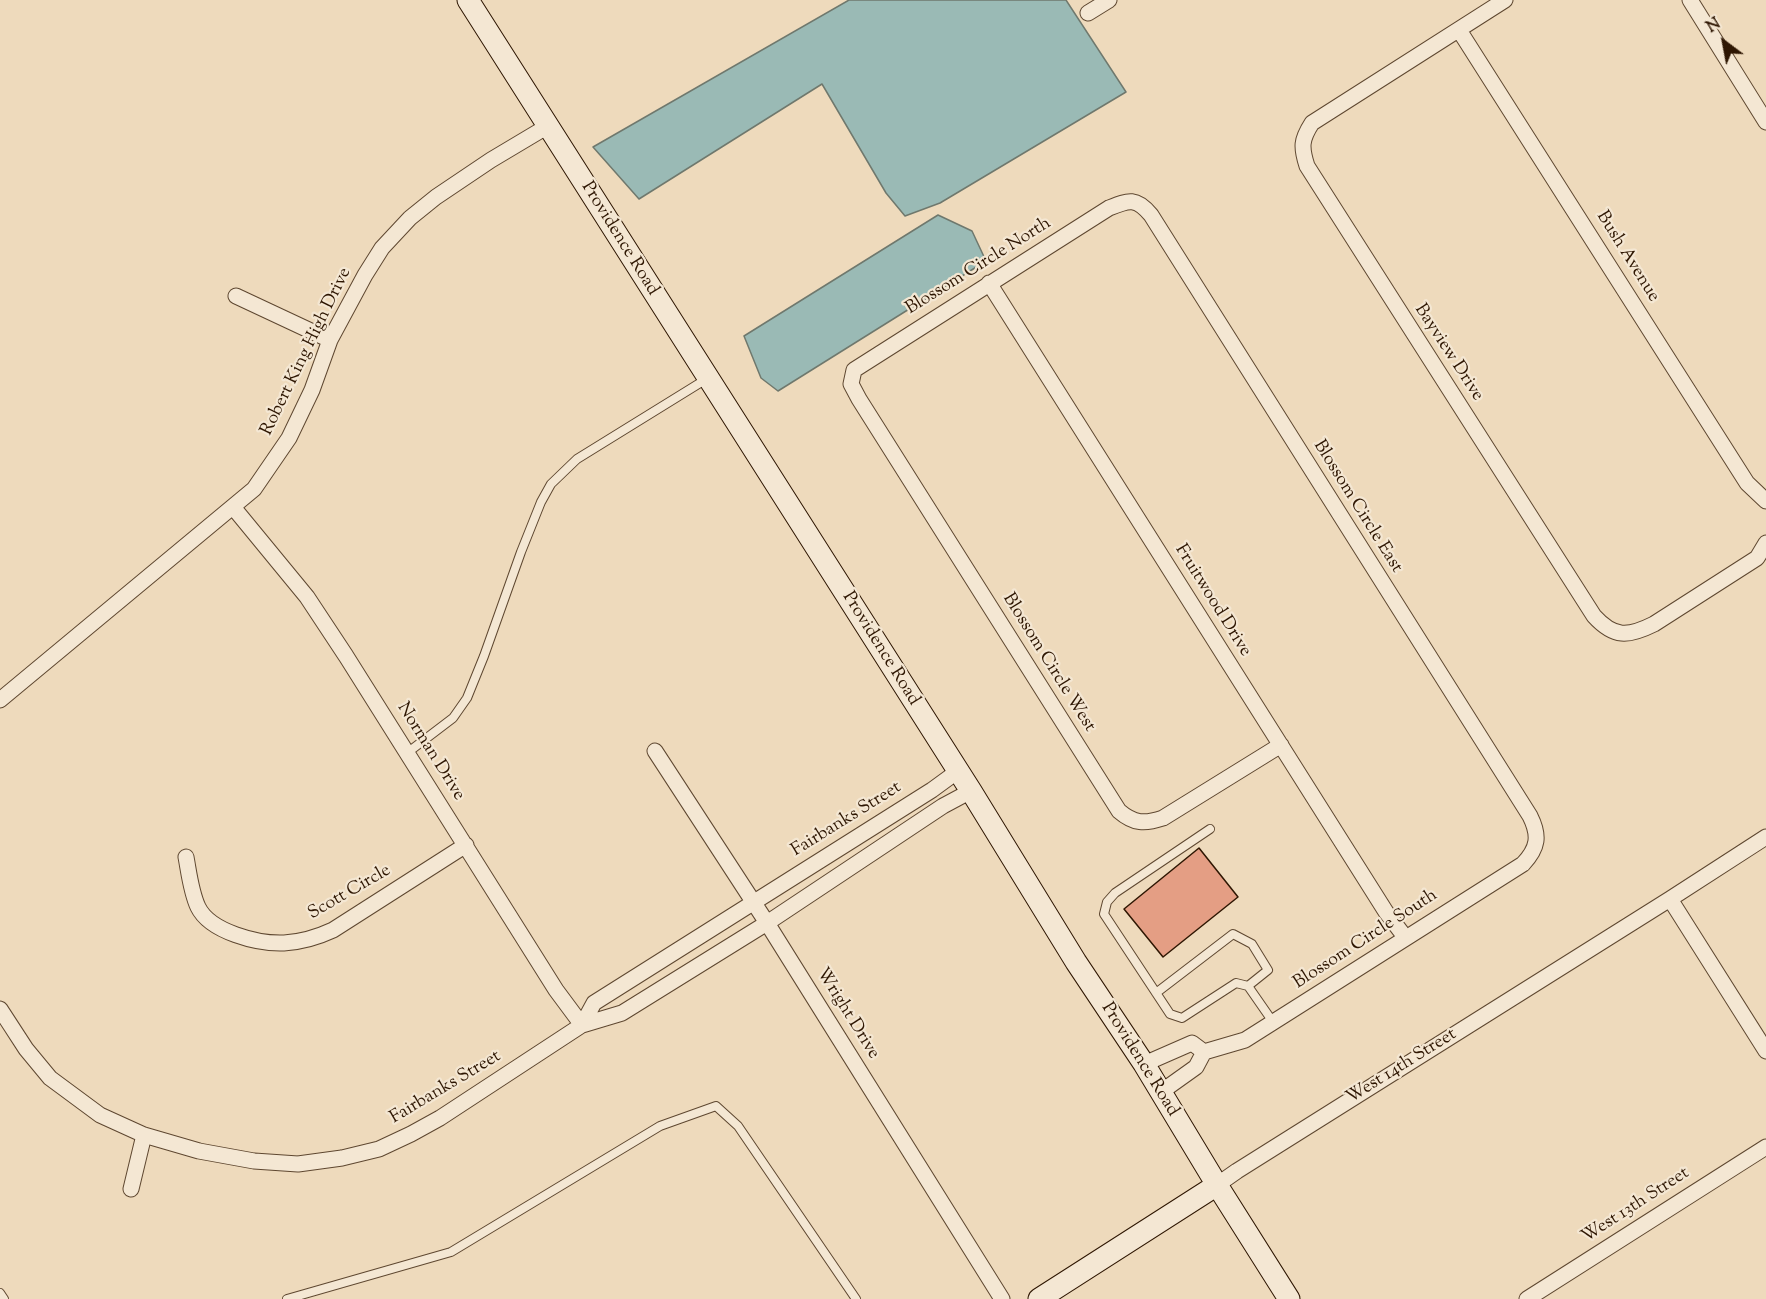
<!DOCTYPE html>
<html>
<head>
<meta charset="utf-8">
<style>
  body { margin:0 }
  #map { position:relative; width:1766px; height:1299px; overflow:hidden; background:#eedabc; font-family:"Sorts Mill Goudy",serif }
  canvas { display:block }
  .north { position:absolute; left:1694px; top:12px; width:60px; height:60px; -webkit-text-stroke:4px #f4e7d3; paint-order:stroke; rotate:328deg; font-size:16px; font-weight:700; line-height:24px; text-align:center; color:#2e1602 }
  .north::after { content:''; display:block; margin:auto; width:21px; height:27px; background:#2e1602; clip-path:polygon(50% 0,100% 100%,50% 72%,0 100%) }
</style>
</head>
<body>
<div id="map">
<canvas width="1766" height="1299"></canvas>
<div class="north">N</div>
</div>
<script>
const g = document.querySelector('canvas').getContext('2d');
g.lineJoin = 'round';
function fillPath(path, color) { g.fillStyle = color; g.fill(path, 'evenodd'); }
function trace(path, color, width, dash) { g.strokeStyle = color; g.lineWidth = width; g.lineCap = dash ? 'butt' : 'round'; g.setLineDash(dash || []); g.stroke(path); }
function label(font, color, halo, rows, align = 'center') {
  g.font = font + ' "Sorts Mill Goudy",serif'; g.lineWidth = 4.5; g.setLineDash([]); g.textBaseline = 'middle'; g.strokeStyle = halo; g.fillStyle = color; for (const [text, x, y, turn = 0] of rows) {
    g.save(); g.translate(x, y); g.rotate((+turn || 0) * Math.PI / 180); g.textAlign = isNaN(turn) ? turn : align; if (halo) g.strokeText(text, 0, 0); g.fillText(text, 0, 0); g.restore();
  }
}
const water = new Path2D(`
  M849 0H1066L1126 92 940 203 905 216 886 193 822 84 639 199 593 147Z
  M938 215 972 231 986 261 778 391 761 378 744 336Z`);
const building = new Path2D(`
  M1199 848 1238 897 1163 957 1124 909Z`);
const lane = new Path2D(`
  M407 753 453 718 467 698 484 656 521 552 541 502 551 484 577 459 708 378
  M1210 829 1115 893 1107 902 1104 914 1170 1014 1182 1018 1236 983 1248 986 1273 1022
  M1156 993 1233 934 1252 944 1268 970 1248 986
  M0 1293 4 1299
  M287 1299 451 1252 660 1126 716 1106 738 1126 856 1299`);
const street = new Path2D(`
  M1505 0 1312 123C1301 140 1301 147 1307 166L1594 616C1614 638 1628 637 1654 624L1757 558 1766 543
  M1690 0 1766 122
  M1088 13 1109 0
  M1459 30 1747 483 1766 501
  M989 283 1386 912 1405 937
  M236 296 330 340
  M233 507 307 597 346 656 556 990 582 1025
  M0 700 254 489 289 438 312 390 330 340 365 275 382 248 410 218 436 197 491 160 548 126
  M655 751 767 923 1002 1299
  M186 857C189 873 191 892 198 907 210 932 258 944 284 943 301 942 318 937 333 930L466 845
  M1670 899 1766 1051
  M0 1009 26 1049 50 1078 100 1115 144 1135 199 1151 254 1161 298 1164 342 1158 379 1149 411 1134 440 1118 582 1025 622 1013 767 923 943 806 971 791
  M582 1025 594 1003 932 790 958 771
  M1144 1064 1192 1043 1204 1052
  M1161 1092 1196 1067 1204 1052 1245 1040 1523 864C1538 848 1540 836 1530 816L1151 215C1136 197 1129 200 1109 208L854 370 851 384 859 399 1119 811C1134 824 1145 824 1163 818L1281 745
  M1217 1185 1237 1171 1670 899 1766 837
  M131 1189 144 1135
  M1527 1299 1766 1147`);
const secondary = new Path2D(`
  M468 0 971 791 1076 962 1144 1064 1217 1185 1289 1299
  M1039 1299 1217 1185`);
const streetNames = [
  ["Providence Road",619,239,58],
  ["Bush Avenue",1627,257,58],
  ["Blossom Circle North",979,267,-32],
  ["Robert King High Drive",307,352,-64],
  ["Bayview Drive",1448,353,57],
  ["Blossom Circle East",1357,507,58],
  ["Fruitwood Drive",1212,601,58],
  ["Providence Road",880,649,58],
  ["Blossom Circle West",1048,663,58],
  ["Norman Drive",430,752,58],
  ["Fairbanks Street",847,820,-32],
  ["Scott Circle",350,893,-30],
  ["Blossom Circle South",1366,940,-33],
  ["Wright Drive",847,1014,58],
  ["Providence Road",1139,1060,58],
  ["West 14th Street",1402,1067,-32],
  ["Fairbanks Street",446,1088,-31],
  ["West 13th Street",1636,1206,-33]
];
fillPath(water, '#9abab5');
trace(water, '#6f786d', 1.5);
fillPath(building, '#e49e84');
trace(building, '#2e1602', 1.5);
trace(lane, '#5e4730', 10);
trace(street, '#5e4730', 17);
trace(secondary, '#2e1602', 23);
trace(lane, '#f4e7d3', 8);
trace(street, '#f4e7d3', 15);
trace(secondary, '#f4e7d3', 21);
label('18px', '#2e1602', '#f4e7d3', streetNames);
</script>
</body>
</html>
